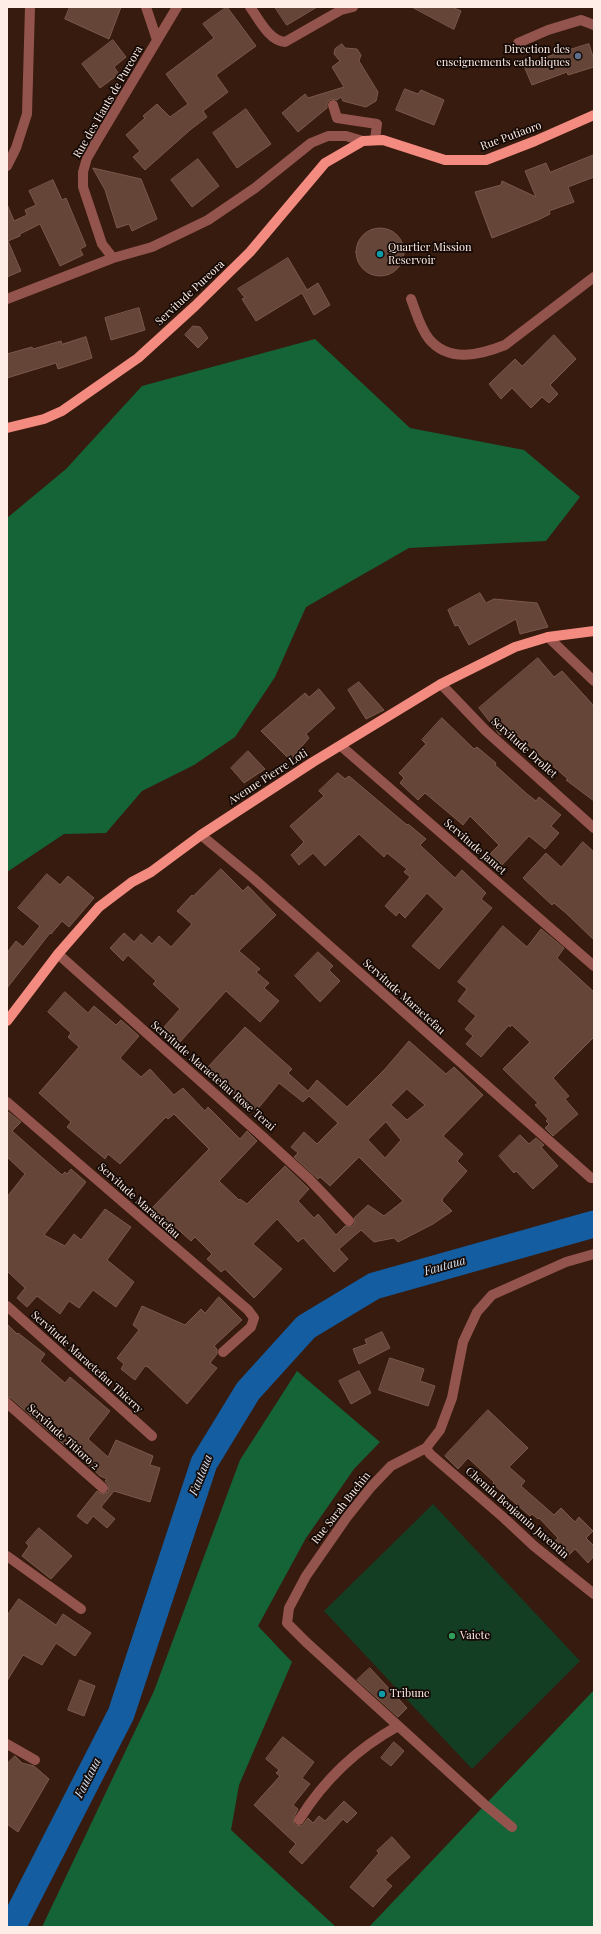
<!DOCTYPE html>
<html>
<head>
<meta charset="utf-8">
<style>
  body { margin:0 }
  #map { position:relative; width:601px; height:1934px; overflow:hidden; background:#371b0e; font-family:"Playfair Display",serif }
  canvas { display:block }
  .frame { position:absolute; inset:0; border:8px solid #fdede6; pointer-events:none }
</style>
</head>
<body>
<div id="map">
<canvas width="601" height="1934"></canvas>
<div class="frame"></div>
</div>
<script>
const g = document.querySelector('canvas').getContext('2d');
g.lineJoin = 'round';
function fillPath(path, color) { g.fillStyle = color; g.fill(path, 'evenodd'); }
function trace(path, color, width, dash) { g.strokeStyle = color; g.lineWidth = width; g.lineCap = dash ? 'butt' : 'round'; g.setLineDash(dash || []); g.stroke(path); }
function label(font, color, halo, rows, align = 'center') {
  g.font = font + ' "Playfair Display",serif'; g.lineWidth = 3.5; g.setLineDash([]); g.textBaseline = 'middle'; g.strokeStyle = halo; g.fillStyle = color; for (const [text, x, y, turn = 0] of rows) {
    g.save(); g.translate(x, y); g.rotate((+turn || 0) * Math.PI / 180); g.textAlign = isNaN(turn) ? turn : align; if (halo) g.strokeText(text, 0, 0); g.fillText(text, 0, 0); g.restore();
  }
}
const green = new Path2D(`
  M433 1504 580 1661 472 1769 324 1611Z`);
const forest = new Path2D(`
  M315 339 410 428 524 450 580 497 546 541 409 548 306 607 275 677 235 737 194 765 142 791 106 833 64 834 7 872V518L66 469 142 386Z
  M297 1371 380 1442 354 1469 306 1538 258 1626 292 1662 239 1785 231 1830 336 1927H42L154 1691 240 1460Z
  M594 1690V1927H369Z`);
const river = new Path2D(`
  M12 1927 121 1714 204 1463 248 1391 306 1327 374 1286 594 1224`);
const building = new Path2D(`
  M70 7H121L109 39 65 19Z
  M227 7 256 46 216 75 228 92 203 111 207 117 190 130 145 170 133 157 140 151 126 135 145 118 143 116 157 104 170 117 188 104 166 74 214 38 203 24Z
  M275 7H317L287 25Z
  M412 7H452L461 11 454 29Z
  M113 40 126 57 114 67 119 74 100 88 82 64Z
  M342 44 345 48 357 49 361 55 359 61 378 92 376 101 366 107 343 101 341 97 337 100 331 99 327 103V108L298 132 282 113 305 94 308 98 344 87 332 67 340 61 334 54 335 49Z
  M589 44 594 60V67L568 75 567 72 532 85 524 66 552 55Z
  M405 89 418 94 421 90 444 100 434 125 396 110Z
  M246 109 271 144 237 168 213 133Z
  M594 155V177L568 187 574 202 549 211 550 214 538 220 492 238 475 192 501 185 502 181 536 197 525 171 546 163 550 172Z
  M198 159 219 186 192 207 171 180Z
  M93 168 141 179 157 219 132 231 129 224 117 228 105 190Z
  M53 180 62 200 66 198 86 246 80 249 83 255 60 266 40 224 20 234V236L8 241 21 271 7 277V204L14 221 27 215 25 210 36 205 29 191Z
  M356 252a24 24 0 1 1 48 0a24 24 0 1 1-48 0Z
  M288 258 307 290 318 283 330 305 314 315 302 293 256 321 242 299 245 298 238 289Z
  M139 308 145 330 111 340 105 318Z
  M193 326 200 327 208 338 198 348 185 335Z
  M554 335 576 359 550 385 558 394 549 403 542 397 531 408 512 388 501 399 489 384 515 359 522 366Z
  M86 337 92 358 58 369 56 363 7 378V354L32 347 33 349 61 341 62 344Z
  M480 593 486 603 494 599 537 603 548 627 520 634 516 619 469 645 458 625 455 626 448 610Z
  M538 658 554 677 562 671 594 706V801L566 780 568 779 508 728 500 735 479 708Z
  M359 682 384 710 366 719 348 690Z
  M319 689 335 708 306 734 309 738 290 760 261 731 305 693 309 697Z
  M442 718 474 749 477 747 496 763 495 765 527 794 536 801 539 797 561 815 551 826 559 833 545 849 529 836 502 865 490 854 499 845 470 816 463 825 425 793 418 800 400 783 404 778 399 773 426 744 422 740Z
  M248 751 265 769 244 783 231 768Z
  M338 773 345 779 349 776 407 825 408 824 426 839 420 845 455 878 462 870 486 893 481 899 492 908 439 969 412 946 444 909 427 893 405 918 399 912 396 916 385 906 410 877 404 872 407 869 387 853 384 857 359 834 325 866 313 853 299 865 291 855 304 842 290 826 324 796 319 791Z
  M583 842 594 852V940L567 914 554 903 552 905 523 878 546 853 561 867Z
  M221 869 243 891 248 886 276 915 239 951 260 969 256 972 269 983 264 988 279 1001 260 1022 226 991 180 1042 164 1027 180 1009 153 984 156 981 128 955 123 961 110 948 124 933 134 942 141 934 152 944 159 936 171 947 192 924 177 911 192 895 193 896Z
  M47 874 60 885 68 876 94 898 69 927 62 921 51 934 50 933 7 988V953L16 941 23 947 40 926 18 908Z
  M503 926 527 947 541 929 564 948 557 958 594 992V1037L553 1078 569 1096 565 1099 578 1114 553 1136 545 1128 549 1124 546 1121 548 1119 535 1105 538 1103 503 1069 530 1042 512 1025 510 1027 509 1025 481 1057 466 1044 473 1036 465 1029 476 1016 458 1001 467 989 458 982Z
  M318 952 333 966 329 970 340 981 320 1002 295 976Z
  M65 992 88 1013 94 1006 116 1025 121 1020 139 1036 120 1058 141 1077 150 1069 174 1095 183 1088 205 1111 208 1107 240 1139 247 1131 257 1141 219 1181 239 1200 240 1199 247 1204 285 1166 309 1189 298 1201 314 1218 318 1214 336 1235 345 1226H353L355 1222 354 1218 368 1205 384 1216 403 1201 359 1157 330 1186 320 1177 318 1179 294 1157 298 1153 291 1147 304 1132 317 1144 338 1123 309 1096 303 1102 279 1083 256 1111 238 1097 208 1067 245 1027 292 1069 288 1073 308 1091 317 1080 347 1107 385 1069 409 1041 446 1074 454 1067 483 1095 443 1136 463 1154 457 1161 467 1171 443 1198 442 1201 452 1211 433 1224 398 1242 394 1238 374 1242 361 1230 339 1249 348 1259 334 1272 303 1238 298 1242 277 1219 253 1244 282 1269 254 1298 225 1269 221 1272 207 1259 212 1254 195 1237 191 1241 171 1223 168 1226 152 1208 209 1149 174 1114 168 1119 166 1117 120 1164 108 1154 105 1159 67 1127 71 1122 39 1093 79 1047 68 1037 71 1033 48 1012ZM407 1089 425 1105 407 1120 391 1105ZM386 1122 401 1140 385 1158 368 1140Z
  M7 1111 21 1122 12 1131 62 1175 65 1172 67 1174 71 1169 86 1182 44 1235 65 1246 74 1234 81 1240 105 1209 131 1227 107 1260 134 1282 116 1307 93 1290 79 1308 69 1301 60 1314 37 1296 27 1307 17 1298 25 1288 7 1271V1197L25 1174 7 1157Z
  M520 1135 529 1144 536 1138 544 1145 541 1147 558 1166 533 1189 516 1171 514 1173 499 1156Z
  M219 1297 242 1320 214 1346 217 1349V1354L210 1363 217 1368 187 1404 148 1367 145 1366 135 1380 121 1369 124 1364 117 1358 139 1330 133 1325 142 1306 185 1325 201 1309 205 1313Z
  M7 1324 17 1334 18 1333 45 1354 40 1361 65 1383 70 1377 110 1411 88 1439 108 1457 116 1440 153 1456 150 1465 160 1468 150 1502 114 1491 101 1507 115 1519 107 1528 93 1516 87 1524 77 1516 97 1491 102 1494 108 1492 109 1486 105 1481 107 1479 100 1476 71 1448 70 1449 63 1444 11 1398 7 1397Z
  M382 1332 390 1348 359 1364 353 1349 367 1344 365 1340Z
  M390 1358 424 1369 420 1381 435 1386 428 1406 379 1390Z
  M359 1371 371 1393 351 1404 339 1381Z
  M488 1410 528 1448 509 1467 525 1481 521 1486 554 1515 561 1508 575 1522 579 1517 593 1531 586 1538 594 1546V1556L588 1563 575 1549 568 1556 554 1542 558 1538 539 1518 538 1519 532 1514 530 1516 493 1484 494 1482 468 1458 458 1469 445 1456Z
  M39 1528 72 1556 51 1579 22 1556 29 1546 26 1543Z
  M19 1599 56 1625 63 1614 91 1633 75 1656 56 1643 42 1665 23 1655 7 1681V1616Z
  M370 1668 407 1708 398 1717 357 1680Z
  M80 1680 95 1686 84 1716 68 1710Z
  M283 1737 314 1762 302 1778 310 1784 293 1805 298 1809 293 1819 295 1825 302 1826 308 1818 313 1823 319 1816 325 1821 344 1801 357 1813 347 1823 343 1819 302 1864 289 1852 296 1844 254 1805 280 1776 276 1773 279 1770 266 1759Z
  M394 1742 404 1751 391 1766 381 1758Z
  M15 1756 22 1763 34 1766 49 1779 18 1832 7 1824V1764Z
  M392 1837 410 1857 385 1880 392 1886 373 1907 350 1887 379 1853 377 1851Z`);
const minor = new Path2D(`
  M146 7 157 40
  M250 7C259 19 269 41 285 42L341 10 353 7
  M518 43 548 30 581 20 594 25
  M333 105 337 118 377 124 375 140
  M7 166 16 148 27 114 30 7
  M113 258 102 244 83 187V172L87 158 98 139 177 7
  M7 299 113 258 152 247 208 220 255 188 311 143 328 136H346L363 141
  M411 299C416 312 420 328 429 339 449 363 480 355 505 345L594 277
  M548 637 594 681
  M441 684 486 731 594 828
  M341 746 594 966
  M201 835 253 878 591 1178H594
  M58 954 263 1137 309 1179 349 1221
  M7 1102 248 1310 254 1318 251 1327 223 1352
  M7 1306 152 1436
  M7 1403 103 1488
  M426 1448 430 1454 504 1518 534 1546 594 1594
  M7 1556 81 1609
  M7 1744 35 1760
  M299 1820C324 1780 356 1749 398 1726
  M512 1827 484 1804 306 1642 287 1623 289 1608 306 1576 347 1517 371 1487 391 1466 426 1448 440 1430 452 1398 463 1342 477 1312 492 1295 566 1262 594 1254`);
const major = new Path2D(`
  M7 428 44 419 62 411 138 358 195 306 250 252 325 163 363 141 383 140 445 160H486L535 141 594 115
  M7 1021 58 954 99 907 132 882 151 872 201 835 313 762 441 684 515 647 548 637 594 631`);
const markers = [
  [578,56,4,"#5c6f8a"],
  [380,254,4,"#0f9aa8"],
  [452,1636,4,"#2e9e5b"],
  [382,1694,4,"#0f9aa8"]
];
const poiNames = [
  ["Direction des",570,50,"right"],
  ["enseignements catholiques",570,63,"right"],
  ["Quartier Mission",388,248],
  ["Reservoir",388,261],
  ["Vaiete",460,1636],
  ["Tribune",390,1694]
];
const streetNames = [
  ["Rue des Hauts de Pureora",108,102,-60],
  ["Rue Putiaoro",511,136,-20],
  ["Servitude Pureora",190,293,-43],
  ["Servitude Drollet",524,748,42],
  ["Avenue Pierre Loti",268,777,-33],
  ["Servitude Jamet",475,847,41],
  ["Servitude Maraetefau",404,997,42],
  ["Servitude Maraetefau Rose Terai",213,1076,41],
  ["Servitude Maraetefau",139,1201,42],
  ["Servitude Maraetefau Thierry",87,1362,42],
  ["Servitude Titioro 2",63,1437,42],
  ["Rue Sarah Buchin",341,1508,-52],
  ["Chemin Benjamin Juventin",517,1513,41]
];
const waterNames = [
  ["Fautaua",445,1266,-16],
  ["Fautaua",201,1475,-68],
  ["Fautaua",88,1778,-63]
];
fillPath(green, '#133e24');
fillPath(forest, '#146438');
trace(river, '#145da1', 27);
fillPath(building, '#654537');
trace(building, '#7a594b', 1);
trace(minor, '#93544d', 10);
trace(major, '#f48b81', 10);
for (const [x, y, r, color] of markers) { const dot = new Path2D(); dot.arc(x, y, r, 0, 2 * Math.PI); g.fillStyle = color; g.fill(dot); trace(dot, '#150905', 1.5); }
label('11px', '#fdede6', '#150905', poiNames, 'left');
label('11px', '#fdede6', '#150905', streetNames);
label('italic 12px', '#d2e3f6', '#150905', waterNames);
</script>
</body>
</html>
